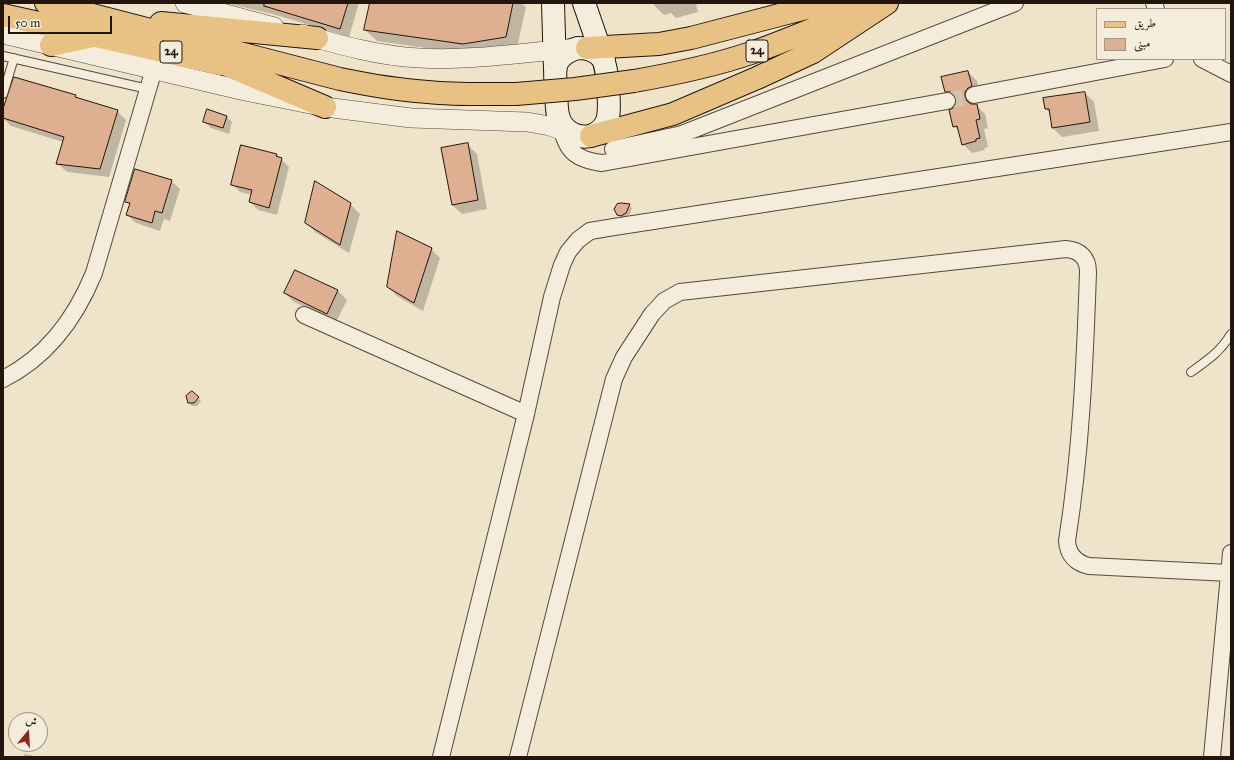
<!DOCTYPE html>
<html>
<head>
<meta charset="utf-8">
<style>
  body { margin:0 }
  #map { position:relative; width:1234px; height:760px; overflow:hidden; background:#efe3c9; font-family:"IM FELL Great Primer",Amiri,serif }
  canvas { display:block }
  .frame { position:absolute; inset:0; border:4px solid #23150e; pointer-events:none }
  .legend { position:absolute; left:1096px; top:8px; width:130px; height:52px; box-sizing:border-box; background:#f5eddc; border:1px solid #a1978a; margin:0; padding:5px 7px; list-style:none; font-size:12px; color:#23150e }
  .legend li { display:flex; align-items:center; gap:8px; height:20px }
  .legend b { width:20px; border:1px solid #a1978a }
  .north { position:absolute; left:8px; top:712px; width:40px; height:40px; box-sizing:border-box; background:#f5eddc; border:1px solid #a1978a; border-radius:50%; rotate:18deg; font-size:11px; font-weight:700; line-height:16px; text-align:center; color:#23150e }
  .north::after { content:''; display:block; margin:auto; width:14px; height:18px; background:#8f2418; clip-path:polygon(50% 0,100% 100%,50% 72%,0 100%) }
  .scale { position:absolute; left:8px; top:16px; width:104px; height:18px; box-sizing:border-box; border:2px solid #23150e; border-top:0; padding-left:5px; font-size:12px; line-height:14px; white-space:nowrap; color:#23150e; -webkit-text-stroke:3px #f5eddc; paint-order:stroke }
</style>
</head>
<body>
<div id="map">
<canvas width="1234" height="760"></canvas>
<div class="frame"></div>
<ul class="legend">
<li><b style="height:5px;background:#e8c284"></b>طريق</li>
<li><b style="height:11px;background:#dfaf92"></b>مبنى</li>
</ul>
<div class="north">ش</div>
<div class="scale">50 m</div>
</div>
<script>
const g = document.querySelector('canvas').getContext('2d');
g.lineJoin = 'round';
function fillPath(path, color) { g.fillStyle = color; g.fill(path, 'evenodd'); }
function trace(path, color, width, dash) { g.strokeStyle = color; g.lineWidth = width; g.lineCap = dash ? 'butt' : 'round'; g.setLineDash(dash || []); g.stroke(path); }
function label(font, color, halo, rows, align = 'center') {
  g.font = font + ' "IM FELL Great Primer",serif'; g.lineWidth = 3; g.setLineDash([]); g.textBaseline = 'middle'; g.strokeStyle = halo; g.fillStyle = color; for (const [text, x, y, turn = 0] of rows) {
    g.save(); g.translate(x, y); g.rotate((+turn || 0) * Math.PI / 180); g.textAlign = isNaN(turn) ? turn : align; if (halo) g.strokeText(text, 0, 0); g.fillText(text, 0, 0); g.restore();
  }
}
const shadow = new Path2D(`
  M226 3H359L349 37 276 15Z
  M371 3H521L526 7 517 48 474 55 377 41 365 30Z
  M652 3H703L696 5 698 12 676 18 671 13 664 15Z
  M968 72 977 81 980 95 974 101 973 105H976L985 114 988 128 984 129 988 147 984 148 985 150 972 153 963 144 960 132 954 126 957 100H955L946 91Z
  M1085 93 1094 102 1099 131 1062 137 1053 128 1051 114 1046 109Z
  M75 96 79 99 117 111 126 120 109 177 67 172 57 163 63 142 11 126 3 118V113Z
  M226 116 232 122 229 134 211 128 205 122Z
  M468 145 477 154 487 209 462 214 452 205Z
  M277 155 289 167 277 215 258 210 250 202 252 195 240 192 232 184Z
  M171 181 180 189 170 221 164 219 160 231 136 223 127 215 130 205 126 201Z
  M350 204 360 214 349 253 315 232 306 222Z
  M629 205 632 208 629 215 624 218 620 216Z
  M431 249 440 258 423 311 397 296 388 287Z
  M295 271 338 291 347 300 336 322 294 302 285 293Z
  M192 392 201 401 197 406H192L189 403Z
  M24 754 32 755 34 757H23Z`);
const building = new Path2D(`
  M265 3H348L340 29 264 6Z
  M370 3H513L506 37 463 44 364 30Z
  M968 71 972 86 968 88 965 92V96L967 101 971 104H977L980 119 976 120 980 138 976 139V141L962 145 957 126 953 127 949 110 953 108 956 105V99L954 95 951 92H945L941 77Z
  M14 77 76 95 75 97 118 110 100 169 56 164 64 137 3 118V109Z
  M1085 92 1090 122 1052 128 1049 109H1045L1043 98Z
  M207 109 227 116 223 128 203 122Z
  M468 143 478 200 452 205 441 148Z
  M241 145 277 154 276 156 282 158 269 208 249 202 252 190 231 185Z
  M135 169 172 180 162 213 155 211 152 223 126 215 130 203 125 202Z
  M315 181 351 203 340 245 305 223Z
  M621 203 630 204 626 213 621 216 617 215 614 209 617 204Z
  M397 231 432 248 414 303 387 287Z
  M295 270 338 290 327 314 284 293Z
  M192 391 199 397 194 403H188L186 396Z`);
const minorTunnel = new Path2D(`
  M947 101 974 95`);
const service = new Path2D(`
  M3 56 148 89
  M3 94 14 58
  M1191 372C1208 360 1220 352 1231 334`);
const minor = new Path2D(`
  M1154 3 1156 9
  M1202 59 1231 74
  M974 95 1165 59
  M559 121C567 149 571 159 602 163L947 101
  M613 149 682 134 1015 3
  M304 315 526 414
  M3 379C47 357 76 317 94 273L154 69
  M441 757 526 414 552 297 562 265 568 252 578 240 590 231 614 227 1231 132
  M518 757 614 379 624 357 652 314 664 301 680 292 1066 249C1080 250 1088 258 1088 272 1085 362 1081 452 1067 541 1068 555 1076 563 1089 566L1229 573
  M1212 757 1231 553`);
const tertiary = new Path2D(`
  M185 3 274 27
  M3 34 245 91 325 107 411 118 527 122 550 126 574 135
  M302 34C340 45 379 56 419 58 468 61 519 53 568 49`);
const secondary = new Path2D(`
  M553 3 555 70
  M584 3 604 61
  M578 48C587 48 596 50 602 58 608 66 610 107 608 117 607 126 598 134 590 136 576 139 561 130 558 115 556 107 557 99 556 91 556 81 553 70 558 61 563 53 570 50 578 48Z`);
const primary = new Path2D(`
  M46 3 340 79C369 85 398 90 428 92 457 95 487 94 516 94
  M3 15 220 64
  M161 23 317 38
  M51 45 89 37
  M587 48 659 44 691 38 814 6H858L872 3
  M224 64 325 107
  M634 81C674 74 713 66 751 53 788 40 823 25 859 10
  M591 136 673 114 757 78 813 52 887 3`);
const primaryBridge = new Path2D(`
  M516 94 575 89 634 81`);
const shields = [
  [757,51,22],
  [171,52,22]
];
const shieldNames = [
  ["24",757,51],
  ["24",171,52]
];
fillPath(shadow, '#0003');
fillPath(building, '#dfaf92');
trace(building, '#23150e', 1);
trace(minorTunnel, '#d0c4ad', 16, [16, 8]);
trace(service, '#56483d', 10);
trace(minor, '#56483d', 18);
trace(tertiary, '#56483d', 20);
trace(secondary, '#23150e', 24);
trace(primary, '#23150e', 24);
trace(service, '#f5eddc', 8);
trace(minor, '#f5eddc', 16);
trace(tertiary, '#f5eddc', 19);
trace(secondary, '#f5eddc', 22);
trace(primary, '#e8c284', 22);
trace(primaryBridge, '#23150e', 24, []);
trace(primaryBridge, '#e8c284', 22);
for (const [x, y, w] of shields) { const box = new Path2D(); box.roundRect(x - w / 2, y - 11, w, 22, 3); g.fillStyle = '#f5eddc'; g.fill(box); trace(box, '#23150e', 1); }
label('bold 13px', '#23150e', null, shieldNames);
</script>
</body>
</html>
